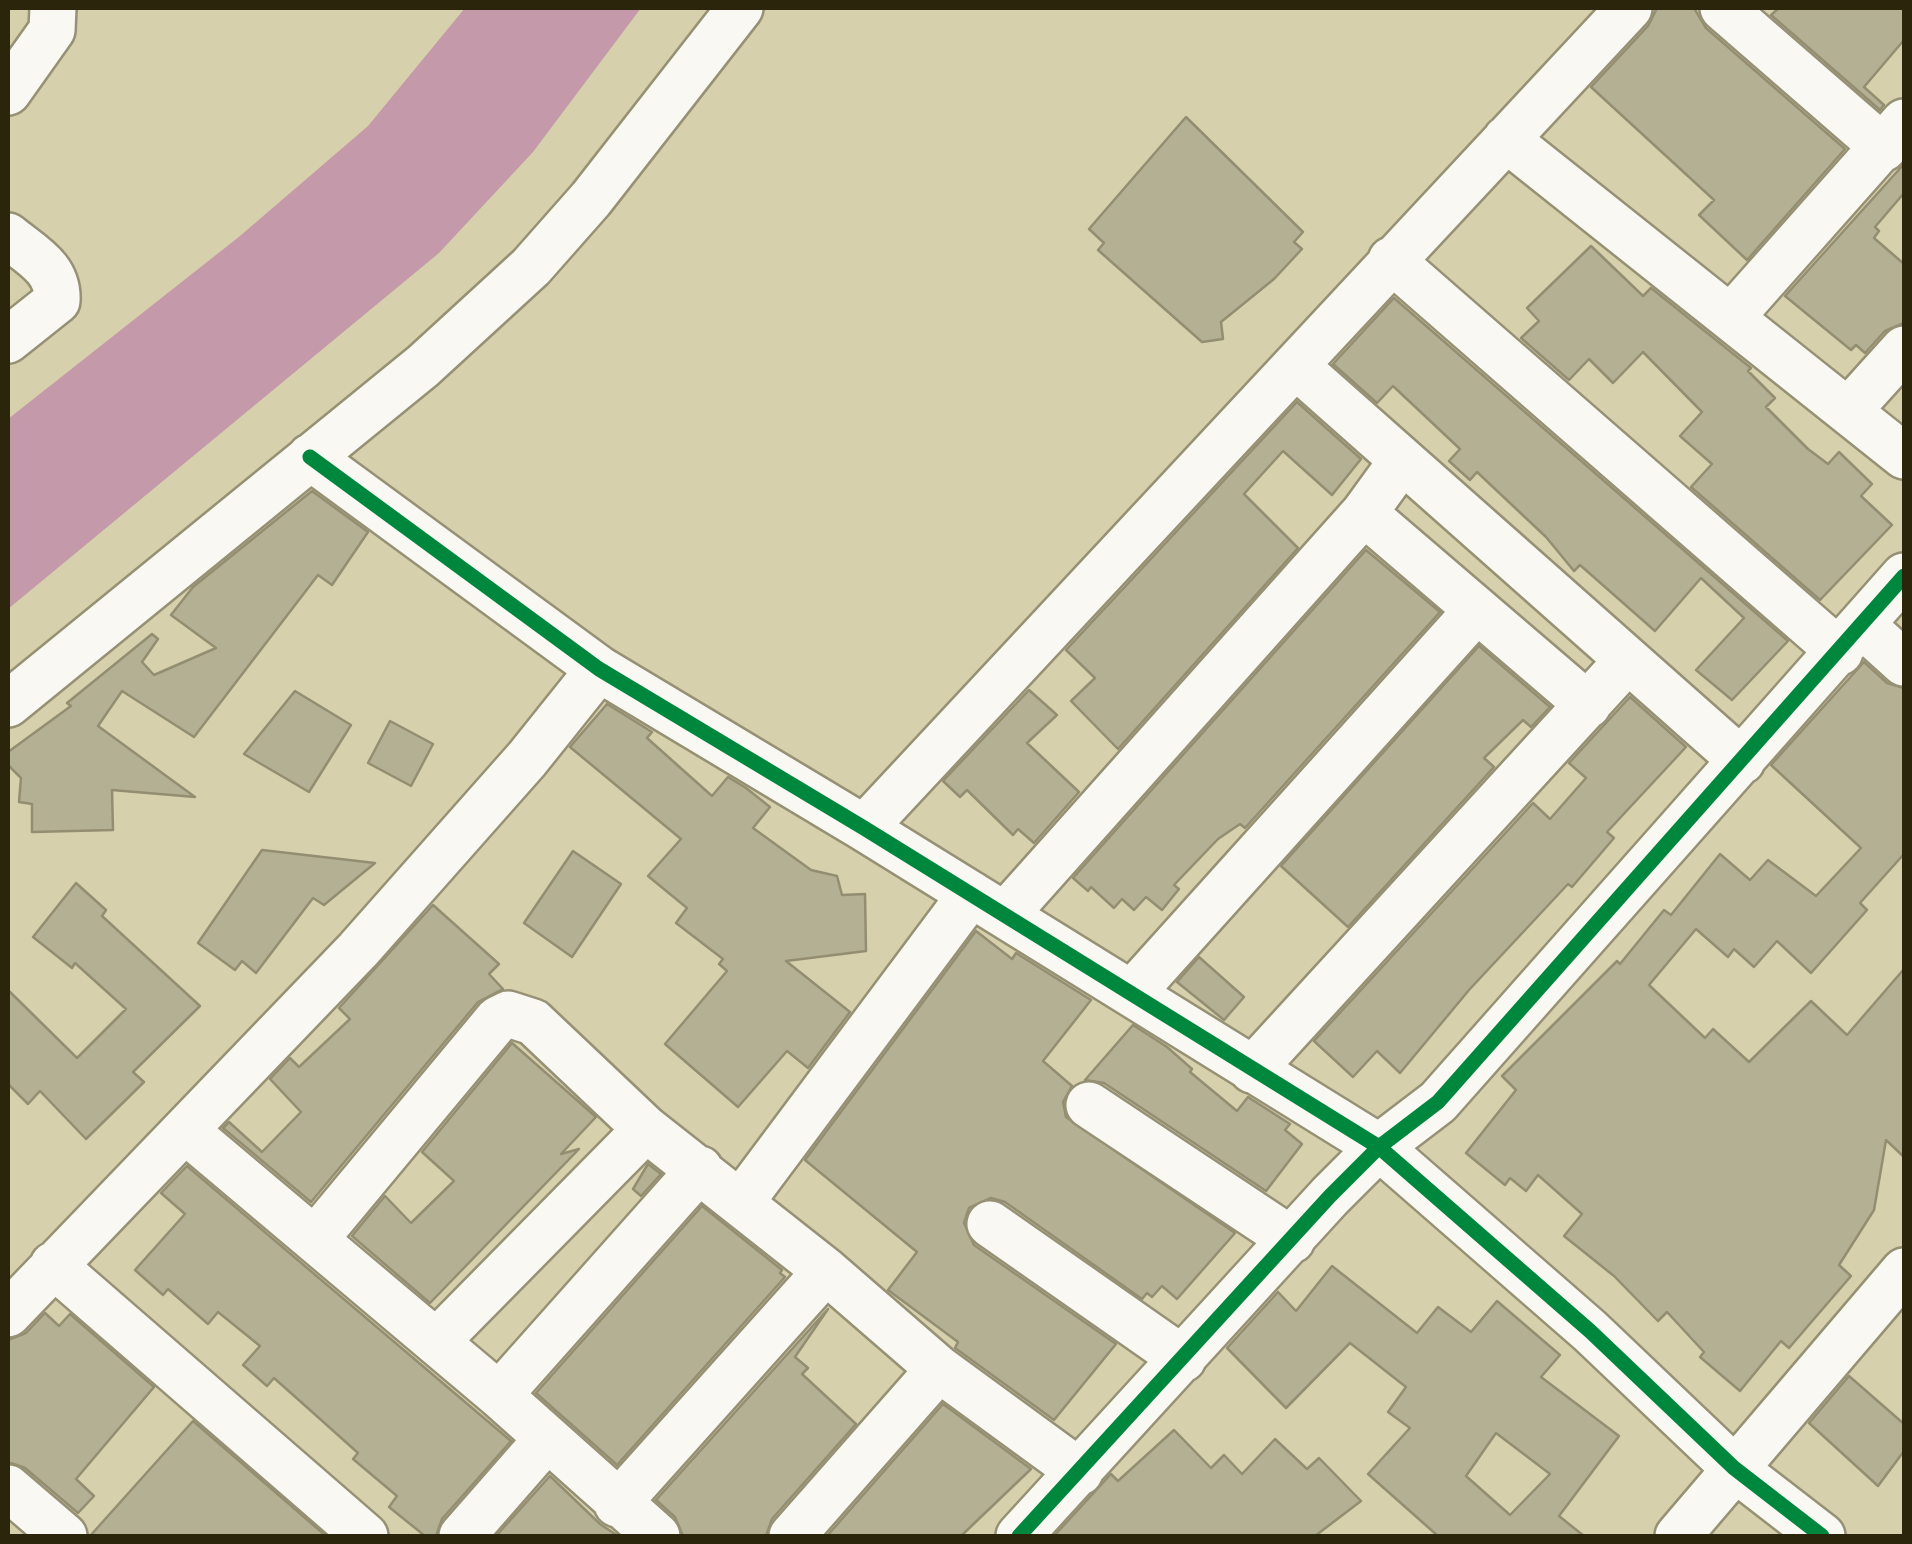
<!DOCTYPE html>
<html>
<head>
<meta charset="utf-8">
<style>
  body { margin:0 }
  #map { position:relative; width:1912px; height:1544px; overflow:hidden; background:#d6d0ac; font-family:Poppins,sans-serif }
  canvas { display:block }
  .frame { position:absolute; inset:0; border:10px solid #2b260b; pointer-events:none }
</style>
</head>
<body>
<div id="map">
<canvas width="1912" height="1544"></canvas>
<div class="frame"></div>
</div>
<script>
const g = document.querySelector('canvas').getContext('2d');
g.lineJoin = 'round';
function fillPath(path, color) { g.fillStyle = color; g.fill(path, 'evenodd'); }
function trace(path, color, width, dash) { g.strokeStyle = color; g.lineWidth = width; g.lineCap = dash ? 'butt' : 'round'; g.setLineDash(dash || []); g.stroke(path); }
const water = new Path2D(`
  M465 8H641L533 152 439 253 8 609V419L240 236 368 126Z`);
const building = new Path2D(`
  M1657 8H1694L1706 28 1845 149 1747 260 1699 215 1714 200 1591 87 1648 26Z
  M1779 8H1904V40L1864 87 1884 105 1880 110 1771 15Z
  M1186 117 1303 232 1294 242 1302 249 1274 279 1221 322 1223 339 1202 342 1098 250 1104 243 1089 229Z
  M1904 164V193L1875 227 1879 231 1874 238 1904 264V323L1885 331 1865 353 1856 345 1851 350 1785 296Z
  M1591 246 1643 296 1651 288 1751 368 1748 371 1775 398 1766 407 1808 449 1828 464 1839 452 1872 484 1861 496 1892 525 1820 600 1691 487 1712 464 1680 436 1702 412 1643 352 1613 383 1589 359 1569 380 1521 338 1539 321 1527 308Z
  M1394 298 1788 641 1732 700 1696 670 1744 618 1701 578 1655 631 1580 565 1574 571 1546 537 1477 472 1470 480 1449 461 1460 449 1393 386 1377 403 1333 364Z
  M1297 402 1361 459 1332 495 1283 451 1244 494 1298 548 1118 749 1071 701 1095 678 1066 650Z
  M312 491 368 532 332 585 318 575 194 737 122 691 98 726 195 797 112 790 113 830 32 832V804L19 802 21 778 8 765V752L71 706 67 703 152 634 158 639 142 662 154 675 216 648 171 615 193 587Z
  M1366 550 1440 612 1245 828 1240 824 1218 839 1174 885 1179 889 1162 910 1146 897 1134 910 1122 899 1114 908 1091 887 1088 891 1073 878Z
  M1479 646 1550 707 1531 727 1523 720 1484 758 1494 767 1348 927 1281 866Z
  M1864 662 1887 683 1904 688V854L1860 903 1867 910 1811 973 1777 941 1754 967 1734 949 1728 957 1696 929 1649 985 1705 1038 1713 1029 1749 1062 1811 1001 1847 1035 1904 969V1157L1886 1140 1874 1210 1839 1265 1851 1276 1789 1348 1781 1341 1740 1391 1700 1357 1704 1352 1667 1312 1658 1321 1614 1276 1564 1236 1582 1214 1538 1175 1526 1191 1510 1178 1505 1185 1466 1153 1516 1090 1502 1076 1617 961 1620 964 1664 910 1671 915 1720 854 1750 880 1768 860 1816 896 1861 848 1771 765Z
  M1029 690 1057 715 1027 743 1079 792 1034 843 1018 829 1013 835 967 790 960 797 943 781Z
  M295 691 351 725 309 792 244 754Z
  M1630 697 1686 747 1607 832 1614 838 1572 887 1568 884 1469 990 1400 1073 1377 1051 1353 1077 1314 1041 1533 803 1550 819 1586 778 1569 763Z
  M607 704 652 732 647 738 712 796 728 777 746 788 770 807 753 828 811 870 837 876 842 895 865 894 866 951 786 961 850 1012 808 1068 787 1051 738 1107 665 1044 727 971 719 964 723 959 676 923 687 908 648 876 681 839 570 747Z
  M390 721 433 744 411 786 368 763Z
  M262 850 375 863 324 905 313 898 256 973 242 961 235 970 198 943Z
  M573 851 621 884 572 957 524 923Z
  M76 883 106 910 102 916 200 1006 133 1072 144 1082 86 1139 40 1091 28 1104 8 1084V990L77 1058 126 1009 75 963 72 968 33 937Z
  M433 905 499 964 489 974 503 989 478 1002 311 1202 223 1128 229 1122 262 1152 301 1112 270 1079 290 1058 299 1067 350 1019 339 1008Z
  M976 931 1012 959 1016 953 1091 1000 1043 1061 1072 1086 1063 1102 1066 1117 1235 1233 1177 1299 1162 1286 1152 1297 1147 1293 1142 1299 1005 1202 991 1198 969 1208 964 1223 974 1245 1116 1344 1054 1420 955 1348 958 1342 888 1290 917 1252 805 1160Z
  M1199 957 1244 997 1224 1020 1177 982Z
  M1133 1025 1167 1047 1192 1069 1190 1072 1237 1111 1248 1097 1290 1124 1285 1130 1302 1144 1266 1191 1104 1083 1085 1080Z
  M512 1043 596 1117 561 1154 579 1149 430 1303 352 1236 385 1196 411 1223 454 1181 422 1152Z
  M648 1164 661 1174 641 1196 633 1189Z
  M187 1166 511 1441 442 1519 436 1536H425L389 1507 397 1496 353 1459 358 1453 310 1410 274 1378 267 1386 243 1365 260 1346 218 1312 208 1324 168 1289 163 1295 135 1270 185 1214 161 1193Z
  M702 1206 782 1270 780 1273 785 1277 617 1465 536 1393Z
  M1332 1266 1417 1333 1438 1307 1471 1332 1497 1301 1560 1355 1541 1377 1619 1436 1559 1516 1584 1536H1438L1368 1474 1410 1428 1388 1412 1406 1387 1350 1343 1286 1408 1227 1348 1278 1292 1296 1311ZM1496 1433 1550 1474 1510 1515 1466 1476Z
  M828 1309 795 1357 808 1368 802 1374 856 1424 772 1519 766 1536H683L675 1517 656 1500Z
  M45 1313 59 1326 70 1314 154 1387 76 1479 94 1496 78 1513 25 1468 8 1462V1340L26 1333Z
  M1849 1376 1904 1424V1451L1878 1486 1809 1423Z
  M943 1404 1031 1469 961 1536H827Z
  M193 1421 326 1536H90Z
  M1174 1430 1211 1468 1224 1455 1242 1474 1275 1439 1307 1469 1319 1458 1361 1501 1315 1536H1054L1111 1474 1118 1481Z
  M550 1476 600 1524 618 1536H496Z`);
const minor = new Path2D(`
  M1723 8 1884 148
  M8 92 52 30 53 8
  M1506 139 1904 456
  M8 236C31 255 59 268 57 301L8 340
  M1391 260 1840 652
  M1732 316 1904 122
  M1296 366 1742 761
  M1849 410 1904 349
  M310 457 599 669 864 828 1379 1147 1590 1331 1734 1468 1822 1536
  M1364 513 1588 705
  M1862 625 1904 663
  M8 704 423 366 531 267 591 199 740 8
  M864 828 1629 8
  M1005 915 1364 513 1401 462
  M1133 992 1476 611
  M1252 1070 1626 662
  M1089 1105 1292 1240
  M187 1132 499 1395 657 1536
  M741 1202 971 894
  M990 1224 1183 1359
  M316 1238 498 1019 508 1014 533 1022 646 1129 826 1271 939 1369 792 1536
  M53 1265 365 1536
  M8 1314 358 950 527 759 599 669
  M436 1342 646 1129
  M939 1369 1080 1472
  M499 1395 700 1169
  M8 1488 64 1536
  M617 1504 826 1271
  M462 1536 546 1440
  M1019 1536 1330 1196 1379 1147 1438 1102 1904 576
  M1678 1536 1904 1271`);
const cycleway = new Path2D(`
  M310 457 599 669 864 828 1379 1147 1590 1331 1734 1468 1822 1536
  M1019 1536 1330 1196 1379 1147 1438 1102 1904 576`);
fillPath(water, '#c499aa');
fillPath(building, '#b4b093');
trace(building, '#938e71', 2.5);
trace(minor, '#969174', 50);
trace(minor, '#f9f8f3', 45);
trace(cycleway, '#00873e', 15);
</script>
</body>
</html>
